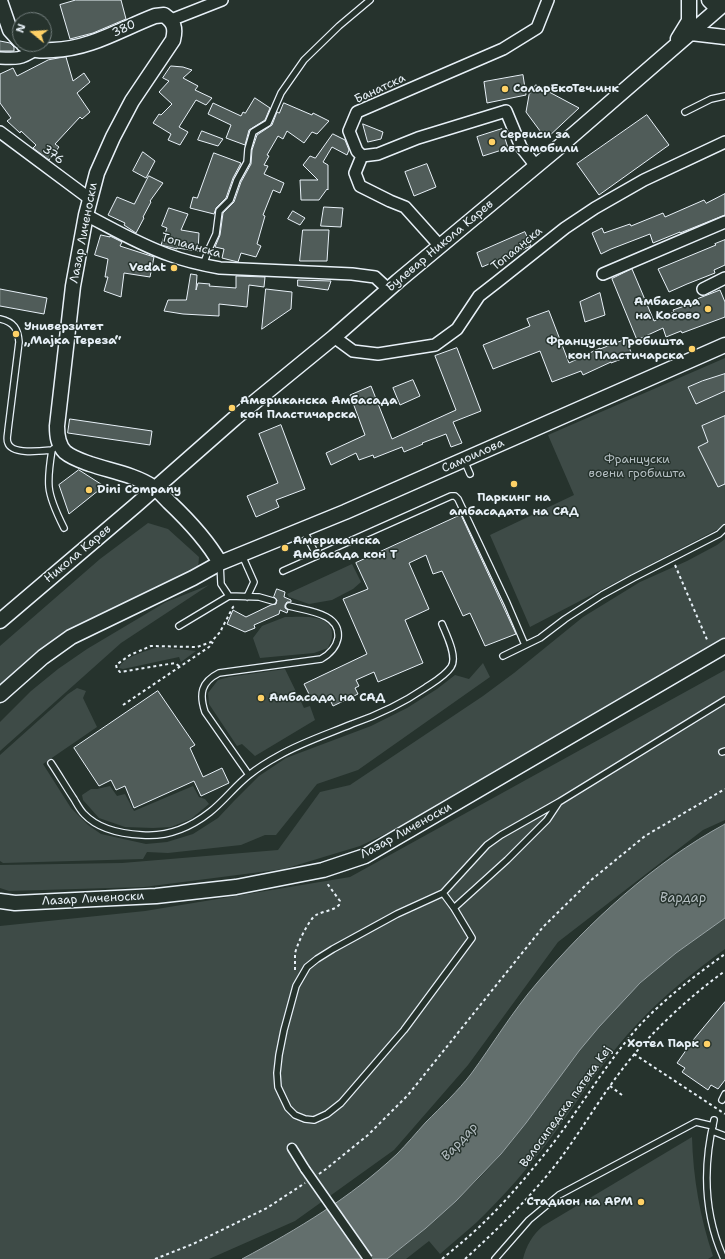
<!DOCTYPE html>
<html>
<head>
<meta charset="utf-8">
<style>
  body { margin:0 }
  #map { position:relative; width:725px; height:1259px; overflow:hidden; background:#26332d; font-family:"Shantell Sans",sans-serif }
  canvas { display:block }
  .north { position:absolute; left:12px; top:12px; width:40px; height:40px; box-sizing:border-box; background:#26332d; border:1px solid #747f7e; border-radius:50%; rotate:288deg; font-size:11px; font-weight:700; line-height:16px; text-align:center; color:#e8f1f8 }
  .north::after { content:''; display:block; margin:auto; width:14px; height:18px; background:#ffd166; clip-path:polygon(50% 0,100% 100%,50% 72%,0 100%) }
</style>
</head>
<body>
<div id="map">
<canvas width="725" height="1259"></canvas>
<div class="north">N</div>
</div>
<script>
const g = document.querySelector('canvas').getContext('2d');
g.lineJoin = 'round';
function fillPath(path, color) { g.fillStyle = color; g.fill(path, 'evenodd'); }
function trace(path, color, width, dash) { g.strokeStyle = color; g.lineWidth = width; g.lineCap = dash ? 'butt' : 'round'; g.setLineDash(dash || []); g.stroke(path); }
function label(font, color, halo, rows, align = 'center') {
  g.font = font + ' "Shantell Sans",sans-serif'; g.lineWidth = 3; g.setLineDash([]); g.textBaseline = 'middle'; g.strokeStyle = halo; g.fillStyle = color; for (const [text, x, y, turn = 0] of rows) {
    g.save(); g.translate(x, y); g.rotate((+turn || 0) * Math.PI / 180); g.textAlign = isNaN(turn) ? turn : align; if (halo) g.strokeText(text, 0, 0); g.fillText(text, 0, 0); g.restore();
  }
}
const green = new Path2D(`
  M725 358V523L718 529 530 627 490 535 574 495 548 435Z
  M148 523 168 529 199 557 198 570 63 636 0 690V646L100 559Z
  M725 539V638L438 809 360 846 284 869 144 887 9 891 0 888V865L122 863 278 850 320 792 350 785 483 696 514 673 583 617 640 582 687 561 717 545Z
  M352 564 361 582 353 589 332 600 309 604 289 597 287 594Z
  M209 585 121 643 0 751V722L31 691 58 669 87 649 166 602Z
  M285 617C300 617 334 613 332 636 332 640 329 645 328 648L314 653 260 658 253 638 262 626Z
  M159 647 196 651 181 662 179 657 123 669 119 668C122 657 149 650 159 647Z
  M483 663 490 677 358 770 317 784 276 835H265L241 845 168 853 147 852 143 859 3 863 0 861V755L68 694 77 688 86 691 83 698 97 727 43 764 71 808 88 825 101 834 146 844 167 842 193 834 218 818 234 801 259 776 286 758 371 726 407 708 437 689 455 675 469 679Z
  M285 669 304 708 310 706 315 720 255 756 242 744 237 746 209 704 208 693 218 680 229 677Z
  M725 670V820L703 830 558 942 468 1065 394 1150 295 1221 209 1259H0V926L145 911 350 877Z
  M110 786 117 796 125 794 134 811 193 786 199 797 205 799 209 804 191 819 171 827 153 828 125 827 99 818 83 800 82 795 91 789H97Z
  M725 918V949C695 971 665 994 639 1022 606 1056 581 1097 553 1135 530 1166 504 1196 477 1222 465 1233 452 1243 440 1254L429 1241 406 1259H387C428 1226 468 1193 502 1153 530 1120 553 1085 578 1051 618 998 670 954 725 918Z
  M692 1137C693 1177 700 1218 713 1256L708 1259H523C526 1246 533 1234 543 1226Z`);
const water = new Path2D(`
  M725 824V918L676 953 640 983 599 1027 579 1051 526 1123 501 1154 456 1201 426 1228 387 1259H242C298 1229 350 1198 397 1154 407 1144 416 1133 426 1122 441 1107 458 1091 471 1074 493 1044 512 1012 537 983 590 921 653 863 725 824Z`);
const building = new Path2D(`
  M76 0H121L126 19 93 33 70 39 60 5Z
  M0 41 10 43 14 47V51H0Z
  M66 57 73 81 84 73 90 82 77 93 90 112 82 119 80 117 55 144 59 147 49 160 33 148 36 145 21 131 20 133 7 121 11 118 0 103V74L13 68 17 76 48 60Z
  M171 66 183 67 192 70 183 78 198 86 195 90 212 98 206 105 196 100 179 127 188 132 180 145 168 140 171 134 153 123 159 114 161 115 172 104 159 92 169 81 163 78Z
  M523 75 526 95 487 103 484 82Z
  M536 85 579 108 546 139 526 112 529 95Z
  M255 98 270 108 265 120 249 130 245 145 226 138 231 125 208 114 213 103 241 116 243 112 245 113Z
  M284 103 312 115 313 113 329 121 317 134 312 132 304 143 287 131 283 139 278 136 267 155 269 156 264 165 268 166 264 174 284 183 280 193 273 190 263 215 265 216 257 244 261 246 256 257 241 253 238 262 222 258 224 249 215 247 220 235 223 213 234 202 241 182 251 164 252 150 257 135 272 125 277 112 279 113Z
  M647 115 669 145 599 195 577 164Z
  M363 124 383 132 381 139 368 142Z
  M502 129 508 148 483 156 477 137Z
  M202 131 223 139 218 146 198 140Z
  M333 134 345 140 349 150 347 155 332 147 323 162 328 165V190L327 189 319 200H301L300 180H318L303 165 310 156 315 158Z
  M143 152 155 161 146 178 133 171Z
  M214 153 241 163 233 178 226 198 216 208 214 214 190 208 193 197 197 198Z
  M427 164 436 187 414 196 405 172Z
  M149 176 163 183 150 201 151 202 143 217 144 218 136 233 124 225 125 223 108 215 117 197 134 204Z
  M725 194V215L680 233V232L653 243 650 234 611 249 601 254 592 233 602 228 604 233 630 224 631 226 663 213 665 217 704 200 706 203Z
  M324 207 343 208 341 227 321 226Z
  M169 208 188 214 181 230 199 233 198 251 177 248V249L161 245 167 228 162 226Z
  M293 211 305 218 300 225 288 219Z
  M303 230H329L327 261H300Z
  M525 232 531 246 482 267 477 253Z
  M101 235 110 237V236L122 242 120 246 154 257 150 277 124 273 121 297 104 291 108 277H105L108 259 95 255Z
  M725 240V265L714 270 715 273 687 284 669 292 658 269 716 245 715 244Z
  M632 269 654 321 674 312 673 310 690 304 689 302 720 290 725 302V317L682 333 681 331 666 337 663 328 637 340 612 279Z
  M191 274 197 275 196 290 198 283 210 284 209 286 236 288V276L265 277 264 287 249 285 247 307 219 304V316L183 314 164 311 168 300H186Z
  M298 280 331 281 328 290 298 286Z
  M0 289 47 298 44 314 0 306Z
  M266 289 292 292 291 309 262 329Z
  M600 293 605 315 585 322 580 302Z
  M549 311 569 363 600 348V349L626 339 632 355 611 363V362L583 375 581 371 552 382 540 351 493 369 483 345 530 326 527 319Z
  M457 348 481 411 453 422 462 443 451 447 446 434 422 443 423 444 404 452 402 447 374 458 373 455 359 460 356 453 331 465 326 453 365 435 350 395 371 386 392 439 456 410 435 356Z
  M725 374V391L696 404 688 387 702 381Z
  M413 380 420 396 400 405 393 388Z
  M725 416V484L718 487 698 447 708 442 702 426Z
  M70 419 152 431 150 445 68 433Z
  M281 425 305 489 276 500 279 507 256 517 247 496 278 483 259 434Z
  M79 470 104 486 69 514 59 485Z
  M461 515 516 634 485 646 470 613 463 616 442 571 433 574 426 555 409 563 429 609 405 620 423 663 378 682 374 672 356 680 359 686 355 688 358 694 333 706 330 700 326 701 324 697 316 701 313 695 310 696 304 684 367 654 343 599 368 589 356 563Z
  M277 589 285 592 284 597 291 600V602H287L285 605V608L288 610 287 613 280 610 279 614 254 625 255 628 245 632 227 624 233 610 246 617 271 605 276 604 277 600 274 597Z
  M158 691 195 745 190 748 203 777 222 768 229 783 201 796 194 781 134 808 125 786 116 790 111 780 99 786 74 748Z
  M725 1002V1080L718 1089 711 1085 708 1090 682 1072 685 1068 677 1063 694 1039Z`);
const path = new Path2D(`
  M675 565 708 642
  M221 630 233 607 236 605
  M179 666 175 663 120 672 117 669 116 665 130 655 151 646 197 647 211 642 222 630
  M123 705 209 647 213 642
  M295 970C295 965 295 959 295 954 296 946 309 919 316 915 323 911 333 911 339 905L340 901 326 882
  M634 1054 725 1114
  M610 1086 622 1095
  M319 1174 326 1169 368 1135 408 1095 543 927 590 881 645 836 725 789
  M155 1259 193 1244 267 1208 305 1183
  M442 1259C454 1249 465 1240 477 1229 504 1204 528 1175 551 1146 582 1106 606 1063 639 1026 664 999 696 975 725 954
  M465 1259C500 1227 535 1193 563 1155 584 1126 602 1095 624 1067 650 1033 690 996 725 971`);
const service = new Path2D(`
  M685 112 711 99 725 96
  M203 265 209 249 216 234 219 211 230 200 237 180 247 162 248 149 253 132 268 123 281 93 304 60 339 26 370 0
  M0 319C14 322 18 329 19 342L8 430C8 434 6 439 8 443 12 455 41 451 52 450
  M53 449 52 450C50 462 48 475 49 487 50 499 59 518 64 528
  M464 460 470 474
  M303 529 317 556
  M242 555 254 582 247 597
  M220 563 221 584 229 596 259 597 273 601
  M283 571 451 496H455L458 499 507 603 525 645
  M179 626 229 596
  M503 656 540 638 565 619 602 595 633 578 719 534 725 528
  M722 752 725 751
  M51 763C59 775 66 787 74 799 77 804 80 810 84 814 98 829 123 834 142 835 167 837 191 827 210 812 224 801 235 786 249 775 259 767 269 761 280 755 303 742 328 734 352 724 378 715 403 703 425 688 434 682 445 676 451 667 458 657 446 634 442 624
  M249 775 205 712C199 694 201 682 219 673L321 659C330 654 336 648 338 638 341 613 307 611 289 606
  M443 893 454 908 507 860 547 820 559 802 725 700
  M454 908 472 938 404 1030 341 1103 327 1114 314 1120 305 1119 295 1115 288 1108 278 1087 277 1073 279 1055 284 1030 296 986 307 967 317 959 333 949 397 914 443 893 487 845 501 835 559 802
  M722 1100 725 1094
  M714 1120C703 1166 704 1215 724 1259
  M712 1131 725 1136
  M495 1259 529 1220 559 1195 696 1122 713 1126`);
const pedestrian = new Path2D(`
  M292 1148 305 1169`);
const minor = new Path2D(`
  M171 20 222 0
  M0 58C17 59 21 59 35 50
  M0 132 90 199
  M362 156 355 173 360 186 390 201 405 207 440 246
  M536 166 521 147 506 111 418 138 378 154 362 156 357 151 349 131 357 112 503 49 537 28 548 0
  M86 215C113 229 140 245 169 255 185 261 203 265 220 268L352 274 375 277 388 289
  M603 274 725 222
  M703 289 725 278
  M334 337 353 351 378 354 435 345 457 329 479 296 497 282 565 228 595 208 644 180 725 142`);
const tertiary = new Path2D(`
  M709 0 718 9
  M0 1 10 30 20 41
  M691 33 725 37
  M678 39 689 21V0
  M23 44C32 51 41 51 53 50 90 49 121 29 155 16L164 15C174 22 176 28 173 40L132 101 113 137 97 173 86 215 73 286 57 426C57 436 58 445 65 452 72 458 82 461 90 464 111 471 135 475 153 487 159 491 164 497 169 502 188 520 207 540 220 563
  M0 621 135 506 235 418 334 337 398 281 559 147 725 3
  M0 695 43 657 71 637 193 578 220 563 345 512 725 345
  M0 901 15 903 156 896 236 887 323 870 365 856 725 646`);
const pedestrianBridge = new Path2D(`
  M305 1169 368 1259`);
const markers = [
  [505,89,4,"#ffd166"],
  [492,142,4,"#ffd166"],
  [174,268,4,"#ffd166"],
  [708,309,4,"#ffd166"],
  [16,334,4,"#ffd166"],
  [692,349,4,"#ffd166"],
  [232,408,4,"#ffd166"],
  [514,484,4,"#ffd166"],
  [89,490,4,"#ffd166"],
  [285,548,4,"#ffd166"],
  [261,698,4,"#ffd166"],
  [707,1044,4,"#ffd166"],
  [641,1202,4,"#ffd166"]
];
const streetNames = [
  ["380",124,29,-25],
  ["Банатска",380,89,-25],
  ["376",53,155,37],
  ["Лазар Личеноски",84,233,-79],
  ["Топаанска",191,246,16],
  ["Булевар Никола Карев",440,246,-40],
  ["Топаанска",517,249,-39],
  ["Самоилова",473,456,-24],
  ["Никола Карев",78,554,-40],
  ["Лазар Личеноски",406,831,-29],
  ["Лазар Личеноски",93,899,-3],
  ["Велосипедска патека Кеј",566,1107,-54]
];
const poiNames = [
  ["СоларЕкоТеч.инк",513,89],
  ["Сервиси за",500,135],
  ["автомобили",500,149],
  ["Vedat",166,268,"right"],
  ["Амбасада",700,302,"right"],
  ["на Косово",700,316,"right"],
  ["Универзитет",24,327],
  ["„Мајка Тереза“",24,341],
  ["Француски Гробишта",684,342,"right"],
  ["кон Пластичарска",684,356,"right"],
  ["Американска Амбасада",240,401],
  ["кон Пластичарска",240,415],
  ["Dini Company",97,490],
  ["Паркинг на",514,498,"center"],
  ["амбасадата на САД",514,512,"center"],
  ["Американска",293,541],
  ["Амбасада кон Т",293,555],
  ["Амбасада на САД",269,698],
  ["Хотел Парк",699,1044,"right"],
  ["Стадион на АРМ",633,1202,"right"]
];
const parkNames = [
  ["Француски",637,460],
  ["воени гробишта",637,474]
];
const waterNames = [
  ["Вардар",683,899],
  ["Вардар",460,1142,-47]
];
fillPath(green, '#3e4b47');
fillPath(water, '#636f6d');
trace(water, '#98a3a5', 1);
fillPath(building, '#505c59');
trace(building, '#e8f1f8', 1);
trace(service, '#e8f1f8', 8);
trace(pedestrian, '#e8f1f8', 11);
trace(minor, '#e8f1f8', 14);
trace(tertiary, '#e8f1f8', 17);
trace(path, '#e8f1f8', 2, [3, 3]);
trace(service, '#26332d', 5.5);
trace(pedestrian, '#26332d', 8);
trace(minor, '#26332d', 11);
trace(tertiary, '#26332d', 14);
trace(pedestrianBridge, '#e8f1f8', 11, []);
trace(pedestrianBridge, '#26332d', 8);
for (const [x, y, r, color] of markers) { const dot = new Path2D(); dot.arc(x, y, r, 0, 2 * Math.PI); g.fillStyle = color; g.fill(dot); trace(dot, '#26332d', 1.5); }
label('12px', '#e8f1f8', '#26332d', streetNames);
label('bold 12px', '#e8f1f8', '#26332d', poiNames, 'left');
label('12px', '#b5bfc3', '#26332d', parkNames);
label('italic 13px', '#b3bdc0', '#26332d', waterNames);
</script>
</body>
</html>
